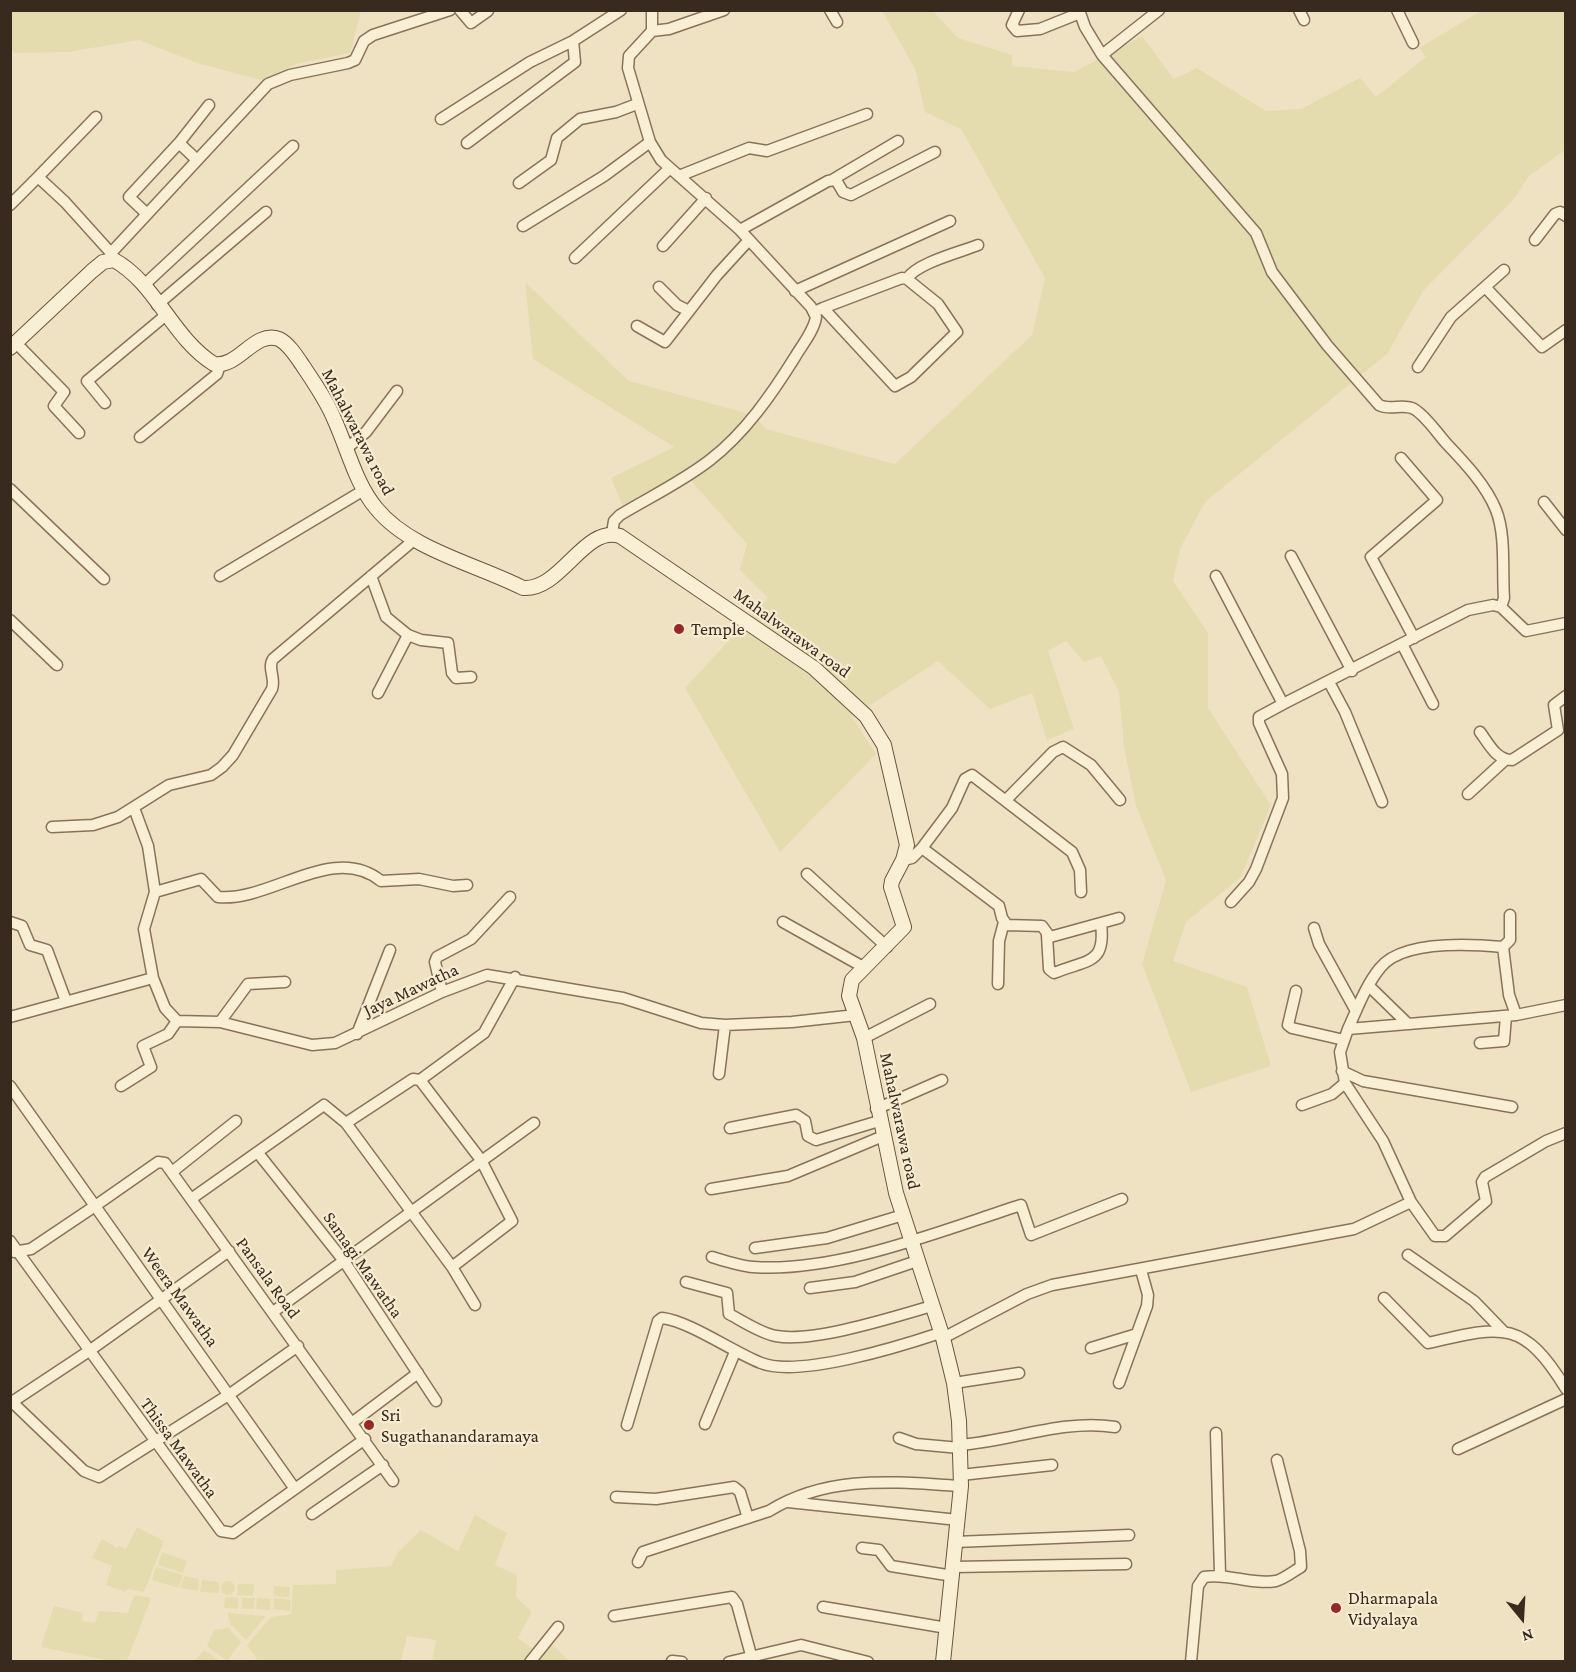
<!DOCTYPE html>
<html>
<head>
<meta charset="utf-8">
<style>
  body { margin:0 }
  #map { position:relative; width:1576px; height:1672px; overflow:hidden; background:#efe2c2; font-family:"Crimson Pro",serif }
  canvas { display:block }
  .frame { position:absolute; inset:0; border:12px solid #382a1d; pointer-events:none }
  .north { position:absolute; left:1492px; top:1588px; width:60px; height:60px; -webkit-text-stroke:4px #f6ecd1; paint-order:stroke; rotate:162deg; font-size:16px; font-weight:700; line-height:24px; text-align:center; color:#382a1d }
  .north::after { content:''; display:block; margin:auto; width:21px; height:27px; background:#382a1d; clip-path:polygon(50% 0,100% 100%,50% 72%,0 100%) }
</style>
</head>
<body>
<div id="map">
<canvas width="1576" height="1672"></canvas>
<div class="frame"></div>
<div class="north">N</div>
</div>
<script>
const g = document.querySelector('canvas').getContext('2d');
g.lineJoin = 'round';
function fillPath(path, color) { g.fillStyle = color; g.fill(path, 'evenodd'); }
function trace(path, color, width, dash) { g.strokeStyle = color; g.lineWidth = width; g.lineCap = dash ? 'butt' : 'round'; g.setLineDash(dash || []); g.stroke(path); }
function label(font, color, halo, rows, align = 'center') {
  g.font = font + ' "Crimson Pro",serif'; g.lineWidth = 4.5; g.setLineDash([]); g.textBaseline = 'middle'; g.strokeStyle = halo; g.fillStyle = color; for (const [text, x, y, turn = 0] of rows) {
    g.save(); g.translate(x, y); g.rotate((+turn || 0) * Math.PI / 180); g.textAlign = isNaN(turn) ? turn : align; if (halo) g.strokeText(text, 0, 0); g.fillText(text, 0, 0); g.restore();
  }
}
const farmland = new Path2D(`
  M10 11 11 10 361 11 350 53 299 63 261 80 197 63 139 40 68 52 14 53 11 46Z
  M882 11H933L958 38 1012 55V66L1074 72 1142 36 1174 79 1197 68 1266 111 1301 109 1360 78 1376 97 1426 57 1419 48 1481 11H1565V150L1529 176 1513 200 1423 291 1387 354 1205 502 1180 549 1173 581 1208 633V708L1271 805 1241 877 1186 922 1173 961 1247 987 1271 1066 1191 1092 1142 964 1166 880 1136 806 1124 747 1119 692 1101 656 1084 662 1066 641 1048 651 1074 729 1047 740 1032 693 990 709 938 661 852 717 876 754 780 852 685 688 768 598 740 570 747 544 685 474 624 509 611 478 674 447 533 359 525 282 629 381 753 415 766 429 895 464 1032 335 1045 278 961 129 925 112 915 69Z
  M475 1515 507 1533 495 1565 517 1575 516 1597 532 1612 518 1638 534 1650 551 1643 569 1661H432L436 1640 407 1636 401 1661H258L247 1645 271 1617 291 1614 293 1585 336 1584V1570L391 1566 398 1552 421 1530 458 1551Z
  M137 1527 164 1541 144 1592 128 1589 125 1592 106 1585 112 1566 92 1558 102 1539 117 1548 119 1546 126 1549Z
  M162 1552 187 1561 183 1573 158 1565Z
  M156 1567 183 1575 179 1588 152 1580Z
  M185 1576 199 1579 198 1591 180 1588Z
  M202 1580 219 1582V1593L200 1592Z
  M221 1588a7 7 0 1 1 14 0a7 7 0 1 1-14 0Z
  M238 1584H254L253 1596 237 1595Z
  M274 1586 290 1587 289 1597 274 1596Z
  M134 1595 151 1598 127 1661H109L41 1647 54 1606 83 1613 82 1621 95 1623 99 1611 128 1613Z
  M225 1597 239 1598 238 1609 224 1608Z
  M242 1598H255L254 1609H241Z
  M257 1598 271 1599 270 1610 256 1609Z
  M274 1598 291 1600 290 1611 273 1609Z
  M228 1613 266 1616 246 1640 230 1624Z
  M229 1628 241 1642 227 1661 207 1646 214 1630Z
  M204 1650 220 1661H194Z`);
const street = new Path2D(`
  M460 10 471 23 488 11
  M830 10 837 22
  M1019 10 1012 25 1017 31 1040 29 1080 13
  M1079 10 1085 27 1102 55 1256 233 1272 272 1327 345 1379 405C1390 411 1403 403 1414 409 1426 416 1437 433 1446 443 1464 462 1486 485 1496 510 1506 535 1502 571 1504 598L1501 607
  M1299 10 1304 20
  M1397 10 1413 43
  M652 31 669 29 724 10
  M1102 55 1159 10
  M96 117 38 177 65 202 111 253
  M441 119 530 62 573 41 621 10
  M179 143 209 105
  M467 143 575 62 573 41
  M679 176 749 148 767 151 867 114
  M832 180 898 141
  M519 183 551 160 557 138 580 119 616 112 637 104
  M10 205 38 177
  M147 214 129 197 179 143 197 160
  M523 226 604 176 650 142
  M740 230 828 181 836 180 843 192 851 195 935 152
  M1535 240 1555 214 1560 212 1566 216
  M663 246 706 198
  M575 258 670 168
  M111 260V253L268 84 290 75 348 63 355 60 364 41 373 35 450 10
  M907 279C916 263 961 252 978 245
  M143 286 293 146
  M659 287 677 305 687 310
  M1485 287 1542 347 1566 330
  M795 291 950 221
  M157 305 266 212
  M814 312 823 308 902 278 907 279 938 304 957 332 911 377 895 386 823 308
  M637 326 665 342 717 275 749 240
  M16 343 64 392 54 406 79 433
  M1418 367 1451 317 1504 270
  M105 403 87 381 166 315
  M140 437 217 374 220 365
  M346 449 366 432 397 391
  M1401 458 1437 500 1371 557 1414 638
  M10 489 104 579
  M1544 502 1566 530
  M612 533 614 521 620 515C650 497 683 481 710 460 745 433 772 394 795 357 802 345 814 331 816 317L811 307 740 230 661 160 650 142 628 68 629 56 652 31V10
  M1291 556 1352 671
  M220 576 364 490
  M371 576 386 617 408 635 378 693
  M1216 576 1283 704 1468 610 1493 605 1501 607 1526 631 1566 623
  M10 620 57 665
  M408 635 421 640 448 643 452 673 456 678 471 677
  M1402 644 1433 704
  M1329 682 1345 712 1382 802
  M1480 732C1489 744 1496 760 1512 760L1558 730 1554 705 1566 696
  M1468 794 1505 760
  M1006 800 1053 752 1063 747 1091 765 1120 800
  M134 808 148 846 155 892 144 929 153 978
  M52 827 93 825 118 817 169 785 211 775 222 767 233 755 272 689C276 678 267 668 273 659L414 540
  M922 848 952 808 965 779 972 775 1072 852 1080 870 1081 892
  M903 860 912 858 922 848 999 906 1002 918 1007 925 1042 926 1050 937 1119 918
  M807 874 887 947
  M155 892 201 879 218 897C271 902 333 842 381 881L419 879 453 886 467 885
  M1231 902 1249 882 1256 869 1283 798 1282 774 1259 723V717L1283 704
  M10 922 22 926 30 945 47 950 66 1001
  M783 922 865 968
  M1314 928 1319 944 1356 1011
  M1047 935 1049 969 1054 973C1088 959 1106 965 1101 923
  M1503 947 1510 940V915
  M998 984 999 941 1004 922
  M1369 986 1407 1023
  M1296 991 1288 1025 1292 1028 1344 1040
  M442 992 435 962 437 957 471 939 510 897
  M10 1017 153 978 165 1008 177 1021 220 1022 312 1045 335 1043 442 992 487 975 623 998 701 1023 725 1025 792 1022 856 1015
  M220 1022 248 984 285 982
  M1348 1029C1357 1009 1366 985 1380 968 1402 940 1470 944 1503 947L1509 995 1516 1015
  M357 1034 390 950
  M864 1038 930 1004
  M1480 1043 1504 1041 1506 1016
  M1342 1071 1363 1081 1512 1107
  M719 1074 725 1025
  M420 1080 484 1033 515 977
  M10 1086 95 1206 158 1162 165 1163 393 1481
  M121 1086 151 1067 143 1046 168 1034 177 1021
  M1302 1105 1332 1094 1345 1083
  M876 1109 942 1080
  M346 1123 413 1079 420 1080 481 1160 512 1221 452 1267
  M730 1128 796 1115 805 1121 808 1136 816 1140 879 1121
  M258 1153 344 1261 436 1401
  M172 1172 236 1121
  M711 1189 788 1176 883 1136
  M191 1199 324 1105 346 1123 452 1267 475 1305
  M1411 1202 1383 1141 1345 1083 1340 1052 1348 1029 1516 1015 1566 1005
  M10 1241 221 1531 233 1533 365 1439
  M755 1248 827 1238 903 1215
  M14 1252 31 1249 95 1206 295 1489
  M1408 1255 1474 1301 1504 1332
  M712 1257C725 1261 740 1266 753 1267 837 1273 940 1231 1021 1205L1031 1235 1122 1199
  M686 1282 727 1293 729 1314C743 1321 760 1333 776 1336 813 1343 894 1317 932 1306
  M810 1288 855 1282 917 1261
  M1384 1298 1428 1343C1501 1326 1523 1318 1566 1389
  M273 1312 534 1123
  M943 1338 1027 1294 1052 1285 1354 1229 1411 1202 1435 1236H1445L1486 1201 1482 1182 1485 1177 1546 1141 1566 1133
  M1091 1348 1137 1334
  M954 1383 1019 1373
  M1119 1383 1147 1306 1148 1295 1141 1270
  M10 1400 84 1471 99 1477 230 1394 298 1346
  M12 1402 89 1351 229 1251
  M353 1422 418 1373
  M705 1424 735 1352
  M627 1425 658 1321 662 1318C689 1321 733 1352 761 1363 799 1378 901 1346 940 1333
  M1216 1433 1220 1574
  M899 1438 916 1444 960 1448
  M960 1445C1012 1441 1062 1419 1115 1427
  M1458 1449 1566 1399
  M961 1475 1052 1465
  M616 1497 656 1499 734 1487 740 1492 748 1518
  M788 1502 958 1520
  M312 1514 383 1465
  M955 1542 1129 1535
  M862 1548 879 1550 891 1566 953 1576
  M638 1562 643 1552 769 1511C829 1474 894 1482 961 1486
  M954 1567 1126 1564
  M823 1607 947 1628
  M614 1616 732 1597 737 1604 751 1655
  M672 1661 682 1662
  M530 1662 558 1627
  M729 1662 801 1645 868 1662
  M1191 1662 1198 1586 1204 1577C1228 1573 1252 1585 1276 1581 1284 1579 1294 1571 1301 1567L1300 1551 1277 1460`);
const secondary = new Path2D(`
  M10 348 92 271 103 262 114 260C156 283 173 339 214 364 239 368 254 330 279 339 289 344 297 357 303 366 315 384 327 401 335 421 348 450 356 484 376 508 410 550 476 564 523 588 561 591 584 525 620 536L814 668 866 716 884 745 907 845 903 860 892 881 891 887 904 927 852 980 849 996 864 1038 896 1193 943 1338 954 1383 959 1421 961 1486 943 1662`);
const markers = [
  [679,629,6,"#982828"],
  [369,1425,6,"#982828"],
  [1336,1608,6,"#982828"]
];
const streetNames = [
  ["Mahalwarawa road",358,432,63],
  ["Mahalwarawa road",792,633,36],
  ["Jaya Mawatha",411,990,-25],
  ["Mahalwarawa road",900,1121,78],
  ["Samagi Mawatha",363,1265,55],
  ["Pansala Road",268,1278,54],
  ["Weera Mawatha",180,1297,54],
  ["Thissa Mawatha",179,1448,54]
];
const poiNames = [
  ["Temple",691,629],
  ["Sri",381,1415],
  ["Sugathanandaramaya",381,1436],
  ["Dharmapala",1348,1598],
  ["Vidyalaya",1348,1619]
];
fillPath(farmland, '#e4dcaf');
trace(street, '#887359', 13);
trace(secondary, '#6a543c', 16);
trace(street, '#f9efd5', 10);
trace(secondary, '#f9efd5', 14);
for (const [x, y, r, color] of markers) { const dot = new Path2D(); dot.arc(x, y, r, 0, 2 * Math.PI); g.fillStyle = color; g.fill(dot); trace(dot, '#f6ecd1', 2); }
label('18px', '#382a1d', '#f6ecd1', streetNames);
label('18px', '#382a1d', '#f6ecd1', poiNames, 'left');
</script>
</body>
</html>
